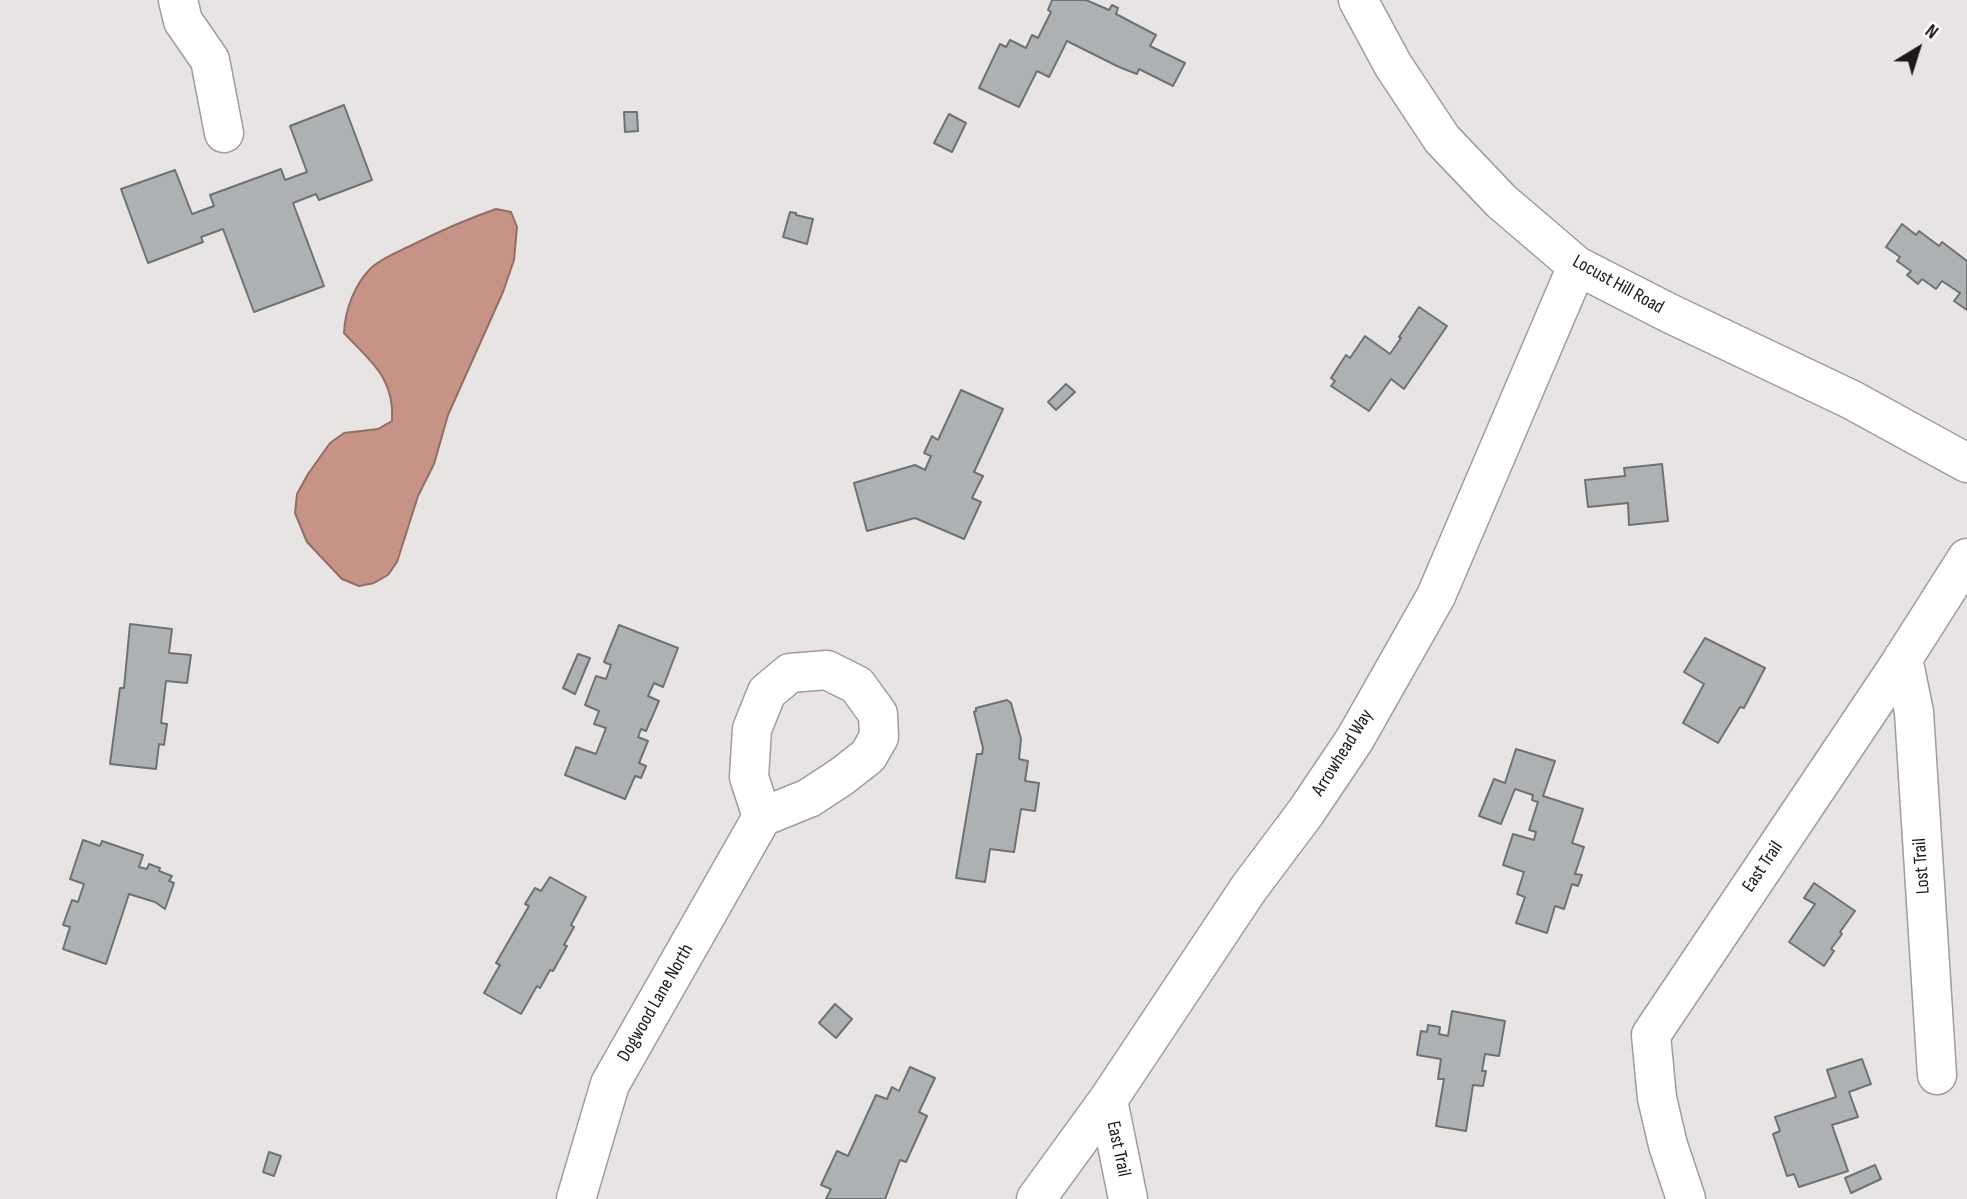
<!DOCTYPE html>
<html>
<head>
<meta charset="utf-8">
<style>
  body { margin:0 }
  #map { position:relative; width:1967px; height:1199px; overflow:hidden; background:#e8e4e3; font-family:"Sofia Sans Condensed",sans-serif }
  canvas { display:block }
  .north { position:absolute; left:1883px; top:14px; width:70px; height:70px; -webkit-text-stroke:5px #fff; paint-order:stroke; rotate:38deg; font-size:19px; font-weight:700; line-height:28px; text-align:center; color:#1a1818 }
  .north::after { content:''; display:block; margin:auto; width:24px; height:32px; background:#1a1818; clip-path:polygon(50% 0,100% 100%,50% 72%,0 100%) }
</style>
</head>
<body>
<div id="map">
<canvas width="1967" height="1199"></canvas>
<div class="north">N</div>
</div>
<script>
const g = document.querySelector('canvas').getContext('2d');
g.lineJoin = 'round';
function fillPath(path, color) { g.fillStyle = color; g.fill(path, 'evenodd'); }
function trace(path, color, width, dash) { g.strokeStyle = color; g.lineWidth = width; g.lineCap = dash ? 'butt' : 'round'; g.setLineDash(dash || []); g.stroke(path); }
function label(font, color, halo, rows, align = 'center') {
  g.font = font + ' "Sofia Sans Condensed",sans-serif'; g.lineWidth = 7; g.setLineDash([]); g.textBaseline = 'middle'; g.strokeStyle = halo; g.fillStyle = color; for (const [text, x, y, turn = 0] of rows) {
    g.save(); g.translate(x, y); g.rotate((+turn || 0) * Math.PI / 180); g.textAlign = isNaN(turn) ? turn : align; if (halo) g.strokeText(text, 0, 0); g.fillText(text, 0, 0); g.restore();
  }
}
const water = new Path2D(`
  M496 209 511 212 517 227 514 260 503 292 448 415 434 464 418 496 397 562 388 575 374 583 359 586 342 579 307 542 295 513 297 494 308 474 330 443 344 433 378 429 392 421C395 378 371 362 344 333 345 310 354 286 370 269 381 258 398 252 412 245 440 231 467 219 496 209Z`);
const building = new Path2D(`
  M1052 0H1086L1109 10 1112 5 1118 8 1116 14 1156 35 1150 46 1185 63 1173 86 1139 69 1137 74 1119 67 1067 41 1049 77 1037 71 1019 107 979 88 1000 44 1006 47 1010 40 1026 48 1032 35 1038 38 1051 12 1048 10Z
  M344 105 372 180 319 200 316 194 293 203 324 286 254 312 223 229 201 237 203 242 148 263 121 189 175 170 192 214 214 206 210 195 281 169 285 180 307 172 290 126Z
  M624 112H637L638 131 625 132Z
  M949 114 966 123 952 152 934 143Z
  M790 212 796 213V215L813 219 807 244 783 237Z
  M1902 224 1916 235 1919 231 1939 246 1942 242 1967 261V310L1954 301 1960 293 1942 281 1936 289 1922 279 1918 284 1907 275 1911 271 1897 261 1900 257 1886 247Z
  M1419 307 1447 326 1404 389 1391 379 1369 411 1331 386 1335 381 1331 378 1346 355 1350 358 1365 336 1390 354 1401 338 1399 337Z
  M1066 384 1075 392 1056 410 1048 402Z
  M961 390 1003 409 974 472 983 476 972 498 981 502 964 539 915 518 867 531 854 483 915 465 925 470 931 456 924 453 932 436 938 440Z
  M1662 464 1668 521 1629 525 1628 503 1588 507 1585 480 1625 476 1624 468Z
  M130 624 172 629 169 653 191 655 187 683 166 681 161 723 167 724 164 745 159 744 156 769 110 764 120 688H124Z
  M619 625 678 648 663 687 654 683 648 696 659 701 646 731 641 729 638 737 648 741 639 763 646 766 641 778 635 776 625 799 565 775 576 747 596 754 606 728 594 724 599 711 585 705 596 676 606 679 611 665 604 662Z
  M1705 638 1765 668 1744 708 1740 707 1718 743 1683 723 1704 684 1684 672Z
  M578 654 590 658 575 694 563 688Z
  M1007 700 1011 703 1021 739 1019 759 1028 761 1025 781 1039 783 1035 811 1021 809 1014 852 990 849 985 882 956 878 977 754H982L983 748 974 712 976 711V708Z
  M1516 749 1555 761 1543 796 1583 809 1572 843 1584 847 1575 874 1582 875 1578 886 1572 884 1564 909 1555 906 1547 933 1516 923 1525 897 1517 894 1524 872 1503 865 1513 834 1534 840 1536 832 1529 830 1538 802 1532 800 1533 795 1515 789 1501 824 1479 816 1494 779 1505 783Z
  M83 840 100 846 102 841 143 855 139 867 147 869 149 864 160 868 159 871 172 876 169 881 174 883 165 909 155 902 129 894 106 964 63 949 70 927 63 925 72 900 78 902 84 884 70 879Z
  M550 877 586 897 571 925 574 927 564 945 567 946 553 971 550 970 540 988 537 986 521 1014 484 993 500 965 496 963 529 906 525 904 535 888 541 891Z
  M1814 883 1855 911 1840 932 1842 934 1831 949 1834 951 1824 966 1789 942 1815 904 1804 898Z
  M835 1004 852 1019 836 1038 819 1023Z
  M1452 1011 1505 1021 1499 1056 1485 1054 1482 1071H1486L1483 1086 1473 1085 1466 1131 1436 1126 1444 1079H1438L1441 1059 1417 1055 1421 1031 1427 1032 1428 1025 1440 1027 1439 1034 1448 1036Z
  M1862 1059 1871 1084 1849 1092 1858 1117 1832 1125 1848 1171 1799 1187 1794 1174 1787 1176 1773 1134 1780 1131 1775 1117 1836 1097 1827 1070Z
  M910 1067 935 1078 919 1112 927 1116 906 1162 900 1160 885 1199H826L831 1189 821 1185 837 1151 848 1156 876 1095 887 1099 892 1087 899 1091Z
  M269 1152 281 1156 274 1176 263 1172Z
  M1875 1165 1881 1179 1851 1193 1845 1178Z`);
const minor = new Path2D(`
  M178 0 183 21 210 60 224 133
  M1358 0 1393 65 1442 139 1501 201 1577 266 1669 313 1852 400 1967 463
  M1903 658 1914 712 1937 1075
  M1108 1100 1128 1199
  M576 1199 610 1084 762 817 809 798 841 777 868 756 879 737 878 714 857 685 827 670 790 673 767 692 752 729 749 777 762 817
  M1036 1199 1108 1100 1249 888 1306 812 1355 739 1436 596 1577 266
  M1686 1199 1668 1145 1657 1098 1651 1035 1899 665 1967 558`);
const streetNames = [
  ["Locust Hill Road",1618,285,29],
  ["Arrowhead Way",1343,753,-58],
  ["Lost Trail",1922,866,-94],
  ["East Trail",1763,867,-56],
  ["Dogwood Lane North",656,1003,-60],
  ["East Trail",1118,1149,78]
];
fillPath(water, '#c69386');
trace(water, '#926e65', 2);
fillPath(building, '#aeb1b3');
trace(building, '#6f7273', 2);
trace(minor, '#9f9c9b', 41);
trace(minor, '#fff', 38);
label('19px', '#1a1818', '#fff', streetNames);
</script>
</body>
</html>
